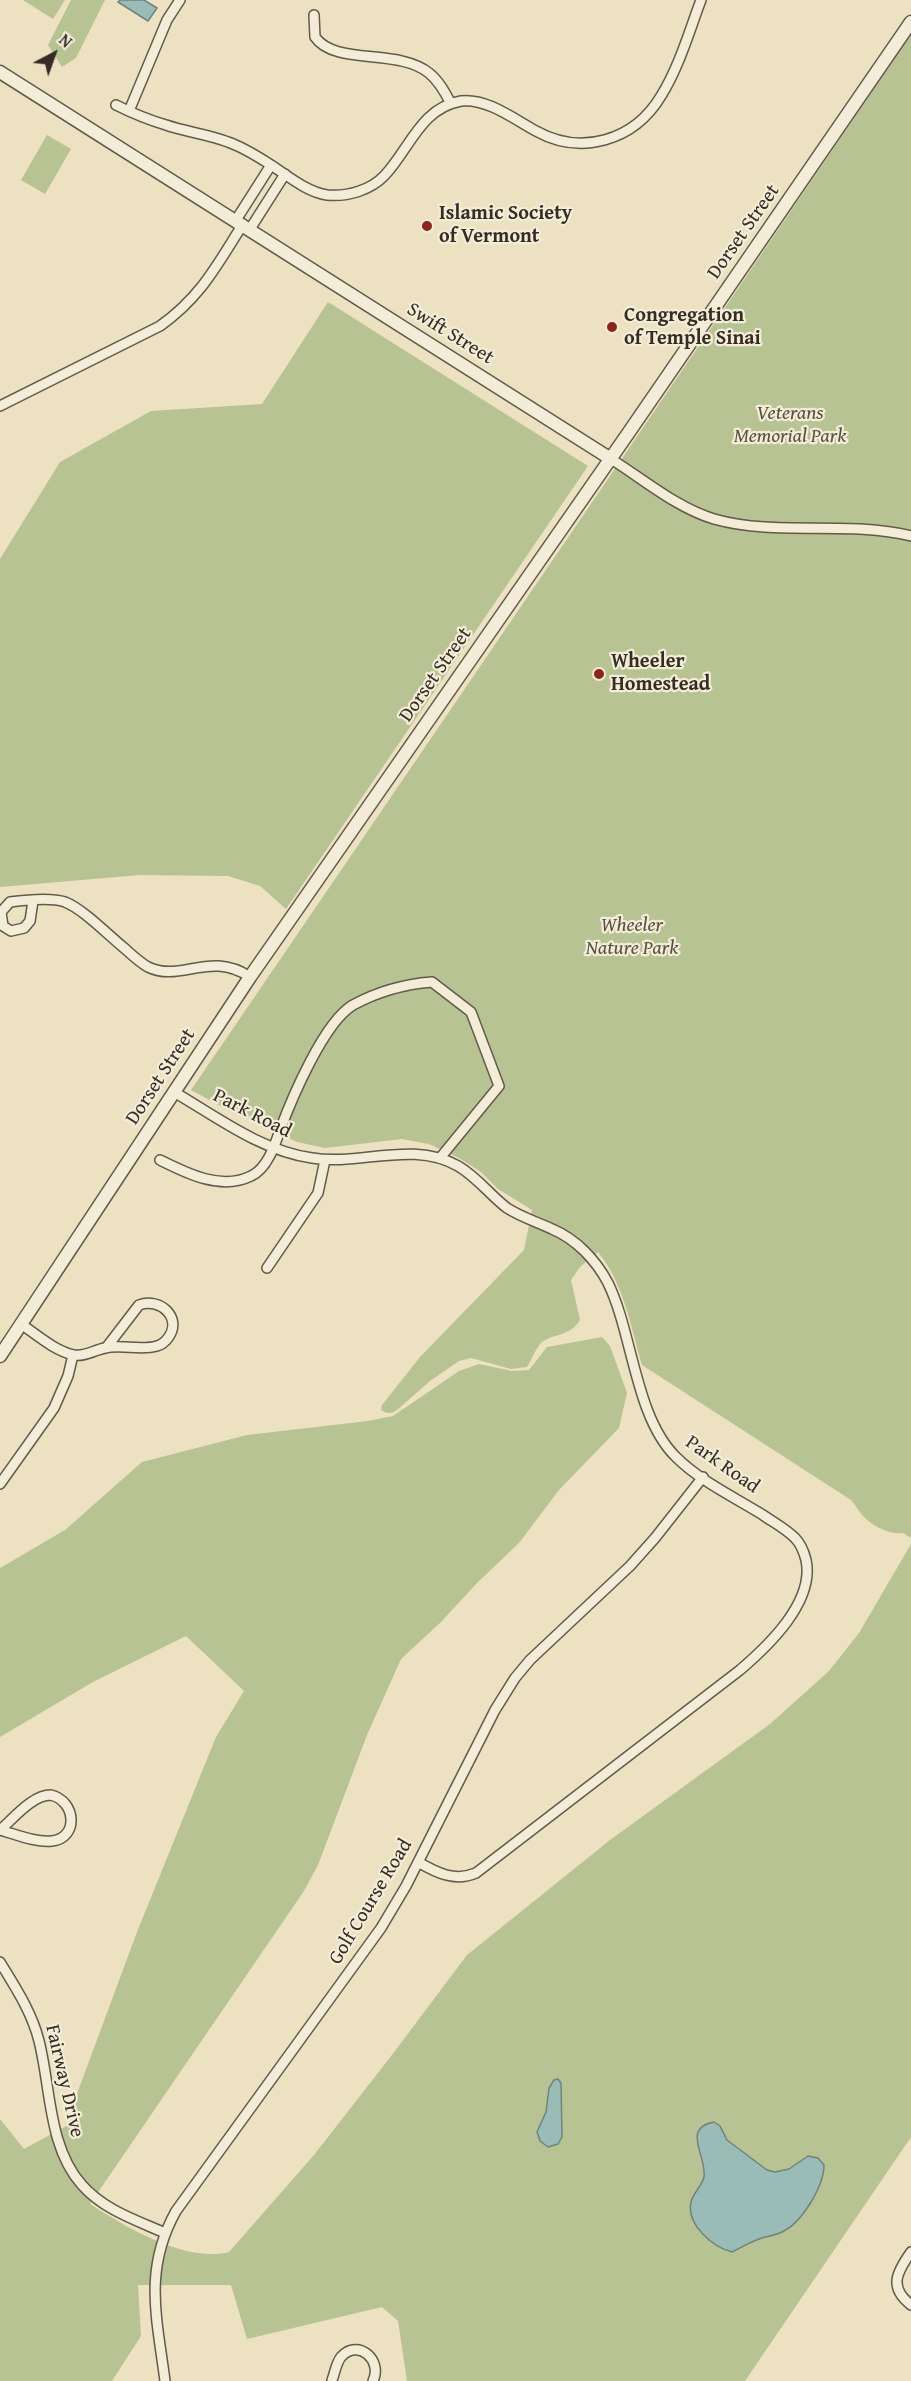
<!DOCTYPE html>
<html>
<head>
<meta charset="utf-8">
<style>
  body { margin:0 }
  #map { position:relative; width:911px; height:2381px; overflow:hidden; background:#ece1c1; font-family:"Gentium Book Plus",serif }
  canvas { display:block }
  .north { position:absolute; left:24px; top:24px; width:60px; height:60px; -webkit-text-stroke:4px #f3ecd7; paint-order:stroke; rotate:41deg; font-size:16px; font-weight:700; line-height:24px; text-align:center; color:#352d24 }
  .north::after { content:''; display:block; margin:auto; width:21px; height:27px; background:#352d24; clip-path:polygon(50% 0,100% 100%,50% 72%,0 100%) }
</style>
</head>
<body>
<div id="map">
<canvas width="911" height="2381"></canvas>
<div class="north">N</div>
</div>
<script>
const g = document.querySelector('canvas').getContext('2d');
g.lineJoin = 'round';
function fillPath(path, color) { g.fillStyle = color; g.fill(path, 'evenodd'); }
function trace(path, color, width, dash) { g.strokeStyle = color; g.lineWidth = width; g.lineCap = dash ? 'butt' : 'round'; g.setLineDash(dash || []); g.stroke(path); }
function label(font, color, halo, rows, align = 'center') {
  g.font = font + ' "Gentium Book Plus",serif'; g.lineWidth = 4.5; g.setLineDash([]); g.textBaseline = 'middle'; g.strokeStyle = halo; g.fillStyle = color; for (const [text, x, y, turn = 0] of rows) {
    g.save(); g.translate(x, y); g.rotate((+turn || 0) * Math.PI / 180); g.textAlign = isNaN(turn) ? turn : align; if (halo) g.strokeText(text, 0, 0); g.fillText(text, 0, 0); g.restore();
  }
}
const green = new Path2D(`
  M23 0H65L53 19Z
  M71 0H105L76 58 62 67 48 45Z
  M911 35V1538L903 1533C890 1535 872 1526 863 1516 858 1511 856 1505 851 1500L642 1365C631 1327 624 1284 598 1252L580 1267 571 1280 580 1320C569 1337 557 1332 542 1342 537 1346 531 1361 527 1367L511 1369 471 1358 459 1361 430 1381 397 1410C391 1414 387 1414 381 1410L382 1405 420 1357 524 1250 532 1210 498 1189 481 1172 459 1158 429 1144 402 1139 325 1148 297 1142 228 1110 191 1090Z
  M47 135 71 149 45 194 21 180Z
  M328 302 588 466 286 909 260 886 228 876 140 875 0 887V559L60 462 151 411 262 404Z
  M602 1337 610 1346 627 1393 619 1428 559 1490 519 1543 477 1583 441 1622 401 1659 367 1735 318 1865 304 1891 90 2204C126 2227 185 2263 229 2252L314 2155 395 2051 467 1955 610 1840 770 1724 829 1671 859 1633 911 1544V2137L745 2381H407L398 2321 382 2307 247 2339 231 2285H138L141 2336 112 2381H0V2119L24 2149 70 2124 78 2091 137 1932 216 1737 244 1691 186 1636 93 1682 0 1737V1568L65 1530 142 1462 247 1435 368 1421 393 1416 459 1371 479 1364 512 1371 529 1370 547 1347Z`);
const water = new Path2D(`
  M120 0H144L157 8 148 21 118 2Z
  M558 2079 561 2083 562 2137 558 2144 548 2147 540 2141 537 2132 546 2112 549 2088 554 2080Z
  M714 2122 720 2126 727 2140 767 2170 775 2172 789 2169 808 2156 818 2158 824 2165C824 2186 802 2222 784 2231 777 2235 769 2236 762 2238 752 2241 742 2247 732 2252 713 2247 686 2225 691 2202 693 2193 702 2186 704 2177 707 2156 681 2128 714 2122Z`);
const minor = new Path2D(`
  M314 15 315 37C335 66 399 48 429 73 439 81 445 92 451 104
  M116 105C132 113 149 120 166 125 186 132 208 134 228 142 243 147 257 156 271 165 288 176 307 192 327 195 348 197 371 190 385 175 410 148 421 108 461 101 487 98 514 119 536 131 581 156 634 141 661 96 679 67 689 32 701 0
  M129 111 167 20 180 0
  M236 220 271 165
  M250 229 285 174
  M0 406 160 326C201 297 217 265 243 224
  M611 459C643 479 677 508 714 519 778 537 847 520 911 536
  M33 901 30 921 24 928 11 931 3 926 1 912 10 902C25 900 50 897 65 902 83 909 107 934 123 947 131 954 139 962 148 967 181 983 210 950 250 977
  M174 1092C217 1117 261 1151 312 1158 360 1166 412 1140 458 1166 477 1177 490 1195 507 1208 521 1217 537 1222 552 1229 576 1239 596 1260 608 1283 633 1334 635 1417 676 1457 700 1481 734 1497 763 1515 773 1522 786 1529 795 1538 801 1544 804 1552 806 1560 815 1602 768 1646 740 1670L476 1873C455 1882 437 1873 418 1862
  M160 1160C186 1173 221 1191 251 1176 267 1169 275 1145 280 1130 292 1098 324 1022 353 1005 377 992 406 984 432 982L471 1012 499 1086 440 1158
  M267 1268 318 1193 325 1160
  M21 1324C37 1335 55 1351 74 1355 85 1357 94 1350 105 1348 122 1344 140 1351 157 1346 161 1345 165 1342 168 1338 183 1318 160 1297 139 1305L106 1348
  M0 1484 54 1408 68 1376 73 1355
  M51 1795C76 1801 79 1838 52 1841 36 1843 15 1834 0 1830 14 1818 32 1795 51 1795Z
  M0 1962C15 1987 32 2012 39 2041 51 2088 48 2147 82 2185 104 2210 136 2220 165 2233
  M911 2252C897 2272 888 2287 911 2305
  M332 2380C335 2373 336 2363 341 2357 358 2338 383 2360 373 2381
  M165 2381C157 2318 143 2270 176 2211L381 1928 406 1886 495 1710 515 1678 530 1660 630 1566 655 1538 703 1477`);
const tertiary = new Path2D(`
  M0 72 611 459
  M0 1356 250 977 627 435 911 22`);
const markers = [
  [427,226,6,"#8f2418"],
  [612,327,6,"#8f2418"],
  [599,674,6,"#8f2418"]
];
const poiNames = [
  ["Islamic Society",439,214],
  ["of Vermont",439,237],
  ["Congregation",624,316],
  ["of Temple Sinai",624,339],
  ["Wheeler",611,662],
  ["Homestead",611,685]
];
const streetNames = [
  ["Dorset Street",744,232,-55],
  ["Swift Street",450,334,32],
  ["Dorset Street",436,675,-55],
  ["Dorset Street",161,1077,-57],
  ["Park Road",252,1114,27],
  ["Park Road",722,1465,35],
  ["Golf Course Road",371,1902,-59],
  ["Fairway Drive",64,2081,77]
];
const parkNames = [
  ["Veterans",790,414],
  ["Memorial Park",790,437],
  ["Wheeler",632,926],
  ["Nature Park",632,949]
];
fillPath(green, '#b8c393');
fillPath(water, '#99bcb7');
trace(water, '#71837c', 1.5);
trace(minor, '#635a4b', 12);
trace(tertiary, '#635a4b', 15);
trace(minor, '#f3ecd7', 9);
trace(tertiary, '#f3ecd7', 12);
for (const [x, y, r, color] of markers) { const dot = new Path2D(); dot.arc(x, y, r, 0, 2 * Math.PI); g.fillStyle = color; g.fill(dot); trace(dot, '#f3ecd7', 2); }
label('bold 20px', '#352d24', '#f3ecd7', poiNames, 'left');
label('20px', '#352d24', '#f3ecd7', streetNames);
label('italic 20px', '#565240', '#f3ecd7', parkNames);
</script>
</body>
</html>
